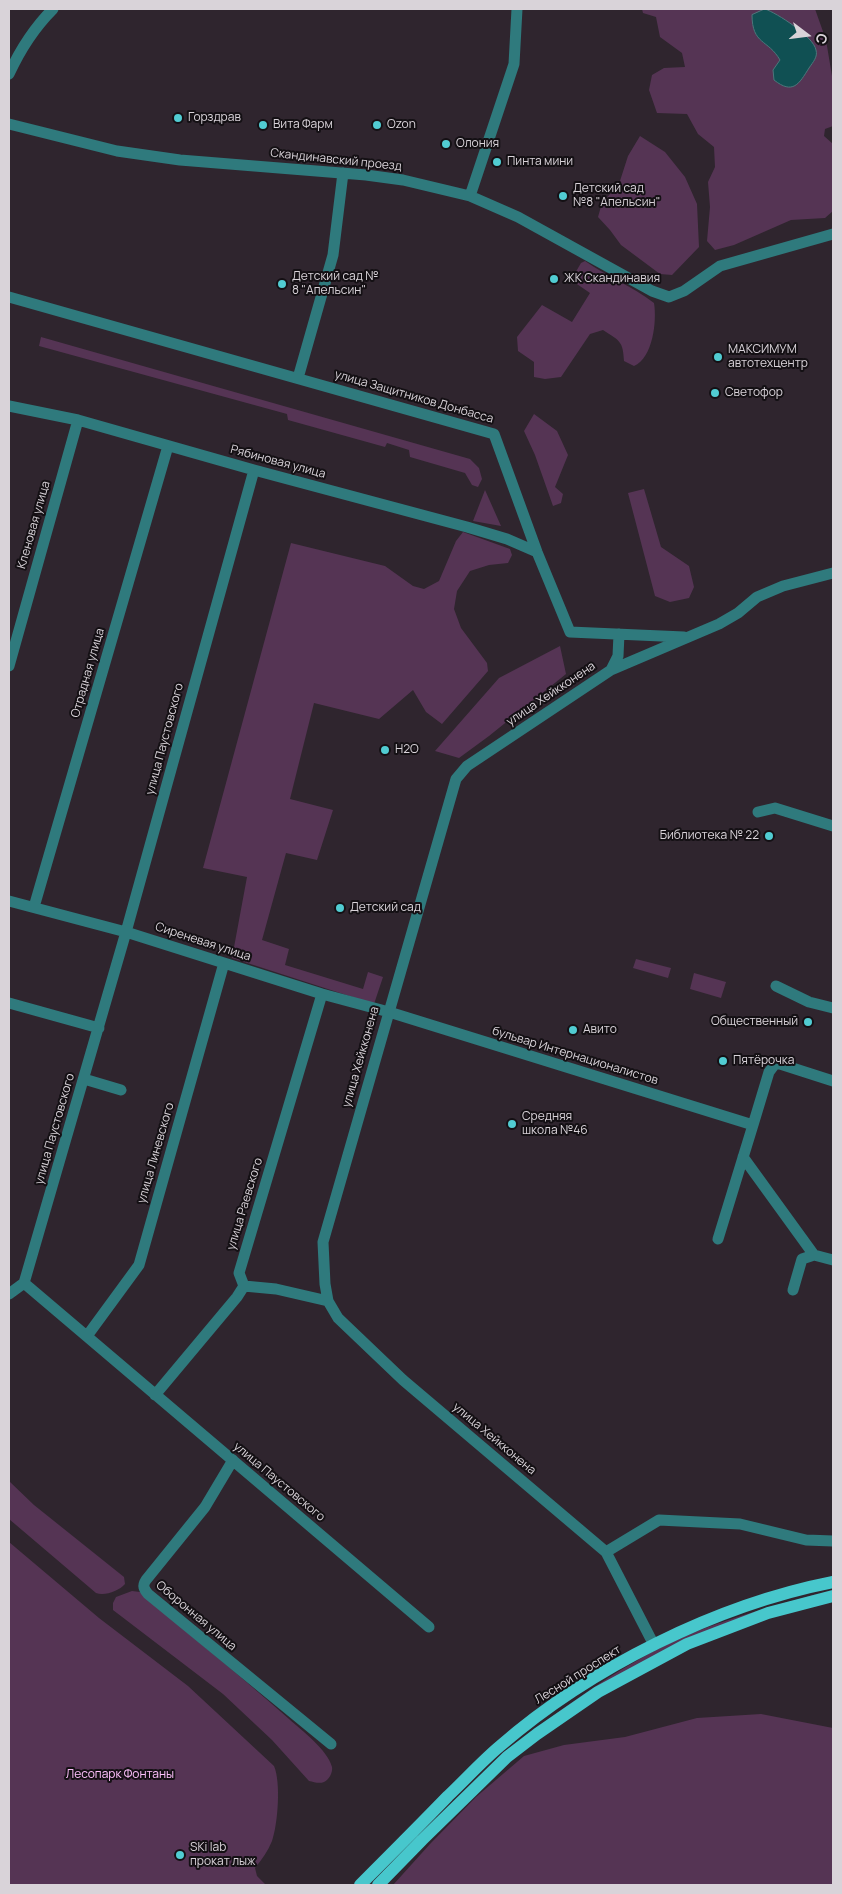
<!DOCTYPE html>
<html>
<head>
<meta charset="utf-8">
<style>
  body { margin:0 }
  #map { position:relative; width:842px; height:1894px; overflow:hidden; background:#2f252e; font-family:Manrope,sans-serif }
  canvas { display:block }
  .frame { position:absolute; inset:0; border:10px solid #d9d3d9; pointer-events:none }
  .north { position:absolute; left:782px; top:10px; width:50px; height:50px; -webkit-text-stroke:4px #141014; paint-order:stroke; rotate:105deg; font-size:14px; font-weight:700; line-height:20px; text-align:center; color:#d9d3d9 }
  .north::after { content:''; display:block; margin:auto; width:18px; height:22px; background:#d9d3d9; clip-path:polygon(50% 0,100% 100%,50% 72%,0 100%) }
</style>
</head>
<body>
<div id="map">
<canvas width="842" height="1894"></canvas>
<div class="frame"></div>
<div class="north">С</div>
</div>
<script>
const g = document.querySelector('canvas').getContext('2d');
g.lineJoin = 'round';
function fillPath(path, color) { g.fillStyle = color; g.fill(path, 'evenodd'); }
function trace(path, color, width, dash) { g.strokeStyle = color; g.lineWidth = width; g.lineCap = dash ? 'butt' : 'round'; g.setLineDash(dash || []); g.stroke(path); }
function label(font, color, halo, rows, align = 'center') {
  g.font = font + ' Manrope,sans-serif'; g.lineWidth = 4; g.setLineDash([]); g.textBaseline = 'middle'; g.strokeStyle = halo; g.fillStyle = color; for (const [text, x, y, turn = 0] of rows) {
    g.save(); g.translate(x, y); g.rotate((+turn || 0) * Math.PI / 180); g.textAlign = isNaN(turn) ? turn : align; if (halo) g.strokeText(text, 0, 0); g.fillText(text, 0, 0); g.restore();
  }
}
const green = new Path2D(`
  M642 9H815L826 40 833 82V126L825 129 824 136 833 144V211L825 218 791 220 734 245 715 250 707 241 710 207 708 182 715 167 714 147 698 134 687 114 657 113 649 90 652 75 664 68 685 67 682 53 660 37 656 17 643 13Z
  M640 136 665 152 685 177 697 204 699 247 672 275 660 274 621 245 610 230 598 217 602 203 619 184 628 156Z
  M585 261C608 277 632 286 654 303 657 321 653 358 634 366L624 361C623 341 620 341 603 330L590 334 561 377 545 379 534 377V362L518 351 517 337 542 305 572 322 590 293 571 280 581 263Z
  M41 337 470 459 479 468 482 479 478 487 472 485 465 473 410 457 409 450 387 443 385 447 288 420 287 414 39 346Z
  M534 414 557 431 568 455 555 487 563 494 561 503 553 506 535 455 524 431Z
  M644 489 661 547 689 566 694 587 689 598 670 602 655 596 628 493Z
  M485 490 501 526 473 521Z
  M463 532 510 549 512 555 508 563 489 565 470 571 457 591 454 609 461 628 487 663 488 671 442 724 426 712 413 690 379 719 314 703 290 799 333 810 317 860 286 853 262 940 289 949 285 965 363 989 368 972 383 977 374 1004 232 958 247 877 203 868 291 543 385 566 413 586 424 589 439 581 456 541Z
  M560 646 566 674 489 736 459 758 435 751 499 678Z
  M636 959 671 968 668 978 633 968Z
  M694 973 726 982 721 998 690 989Z
  M9 1481 34 1505 124 1577 125 1584C119 1591 105 1596 96 1593L9 1519Z
  M9 1542 99 1618 188 1686 274 1766C281 1782 278 1824 272 1841 268 1851 262 1859 255 1868L257 1876 266 1885H9Z
  M132 1591 140 1592C189 1635 240 1675 289 1719 301 1730 328 1750 332 1767 333 1772 329 1780 324 1782 319 1784 314 1782 309 1781L272 1740 223 1694 113 1610V1603L116 1597Z
  M821 1593 690 1637 532 1731C572 1702 612 1673 656 1650 708 1623 766 1608 821 1593Z
  M761 1714 833 1728V1885H393L430 1844 476 1797 524 1756 564 1745 625 1737 697 1718Z`);
const water = new Path2D(`
  M765 9C777 13 814 37 816 50 818 57 813 62 809 68 799 84 793 95 774 80L773 70 780 60C768 39 752 45 752 15Z`);
const minor = new Path2D(`
  M9 74C20 50 35 27 53 9
  M9 124 117 151 180 160 366 175 403 180 470 196 518 217 652 291 669 297 684 291 720 266 833 234
  M470 196 514 64 517 9
  M9 297 494 434 537 552 570 632 684 637
  M298 378 333 255 343 173
  M9 406 78 420 254 470 467 527 507 539 537 552
  M9 666 78 420
  M611 670 618 656 619 634
  M758 812 775 808 833 826
  M9 901 126 932 322 994 389 1012 753 1125 718 1239
  M34 907 168 446
  M776 986 809 1002 833 1008
  M9 1003 99 1028
  M84 1079 121 1090
  M753 1125 769 1072 775 1064H780L833 1081
  M743 1157 814 1255 833 1260
  M24 1283 126 932 254 470
  M24 1283 429 1627
  M244 1286 276 1289 328 1301
  M793 1290 802 1259 814 1255
  M9 1294 24 1283
  M87 1336 139 1265 224 963
  M155 1395 237 1297 244 1286 239 1273 322 994
  M233 1460 205 1507 146 1580C142 1586 144 1589 148 1594L331 1744
  M606 1552 659 1520 740 1524 806 1540 833 1541
  M654 1645 606 1552 403 1380 338 1318 328 1301 325 1284 323 1242 456 779 467 766 611 670 719 624 738 613 757 597 783 586 833 573`);
const major = new Path2D(`
  M360 1885C390 1855 419 1826 448 1796 465 1780 482 1761 500 1746 590 1668 716 1605 833 1582
  M378 1885 422 1840 507 1757 537 1734 598 1692 687 1644 768 1613 833 1596`);
const markers = [
  [178,118,5,"#51ccd2"],
  [263,125,5,"#51ccd2"],
  [377,125,5,"#51ccd2"],
  [446,144,5,"#51ccd2"],
  [497,162,5,"#51ccd2"],
  [563,196,5,"#51ccd2"],
  [554,279,5,"#51ccd2"],
  [282,284,5,"#51ccd2"],
  [718,357,5,"#51ccd2"],
  [715,393,5,"#51ccd2"],
  [385,750,5,"#51ccd2"],
  [769,836,5,"#51ccd2"],
  [340,908,5,"#51ccd2"],
  [808,1022,5,"#51ccd2"],
  [573,1030,5,"#51ccd2"],
  [723,1061,5,"#51ccd2"],
  [512,1124,5,"#51ccd2"],
  [180,1855,5,"#51ccd2"]
];
const poiNames = [
  ["Горздрав",188,118],
  ["Вита Фарм",273,125],
  ["Ozon",387,125],
  ["Олония",456,144],
  ["Пинта мини",507,162],
  ["Детский сад",573,189],
  ["№8 \"Апельсин\"",573,203],
  ["Детский сад №",292,277],
  ["8 \"Апельсин\"",292,291],
  ["ЖК Скандинавия",564,279],
  ["МАКСИМУМ",728,350],
  ["автотехцентр",728,364],
  ["Светофор",725,393],
  ["H2O",395,750],
  ["Библиотека № 22",759,836,"right"],
  ["Детский сад",350,908],
  ["Общественный",798,1022,"right"],
  ["Авито",583,1030],
  ["Пятёрочка",733,1061],
  ["Средняя",522,1117],
  ["школа №46",522,1131],
  ["SKi lab",190,1848],
  ["прокат лыж",190,1862]
];
const streetNames = [
  ["Скандинавский проезд",336,160,6],
  ["улица Защитников Донбасса",414,397,16],
  ["Рябиновая улица",278,462,15],
  ["Кленовая улица",34,525,-74],
  ["Отрадная улица",88,673,-74],
  ["улица Хейкконена",551,694,-34],
  ["улица Паустовского",165,739,-75],
  ["Сиреневая улица",203,942,18],
  ["бульвар Интернационалистов",575,1056,17],
  ["улица Хейкконена",361,1057,-74],
  ["улица Паустовского",55,1129,-74],
  ["улица Линевского",156,1153,-74],
  ["улица Раевского",245,1204,-73],
  ["улица Хейкконена",494,1439,40],
  ["улица Паустовского",279,1482,40],
  ["Оборонная улица",196,1616,40],
  ["Лесной проспект",578,1675,-32]
];
const parkNames = [
  ["Лесопарк Фонтаны",120,1775]
];
fillPath(green, '#553454');
fillPath(water, '#105053');
trace(water, '#4c777b', 1);
trace(minor, '#2f7a7d', 11);
trace(major, '#47c7cc', 12);
for (const [x, y, r, color] of markers) { const dot = new Path2D(); dot.arc(x, y, r, 0, 2 * Math.PI); g.fillStyle = color; g.fill(dot); trace(dot, '#141014', 2); }
label('12px', '#d9d3d9', '#141014', poiNames, 'left');
label('12px', '#d9d3d9', '#141014', streetNames);
label('12px', '#fec0fc', '#141014', parkNames);
</script>
</body>
</html>
